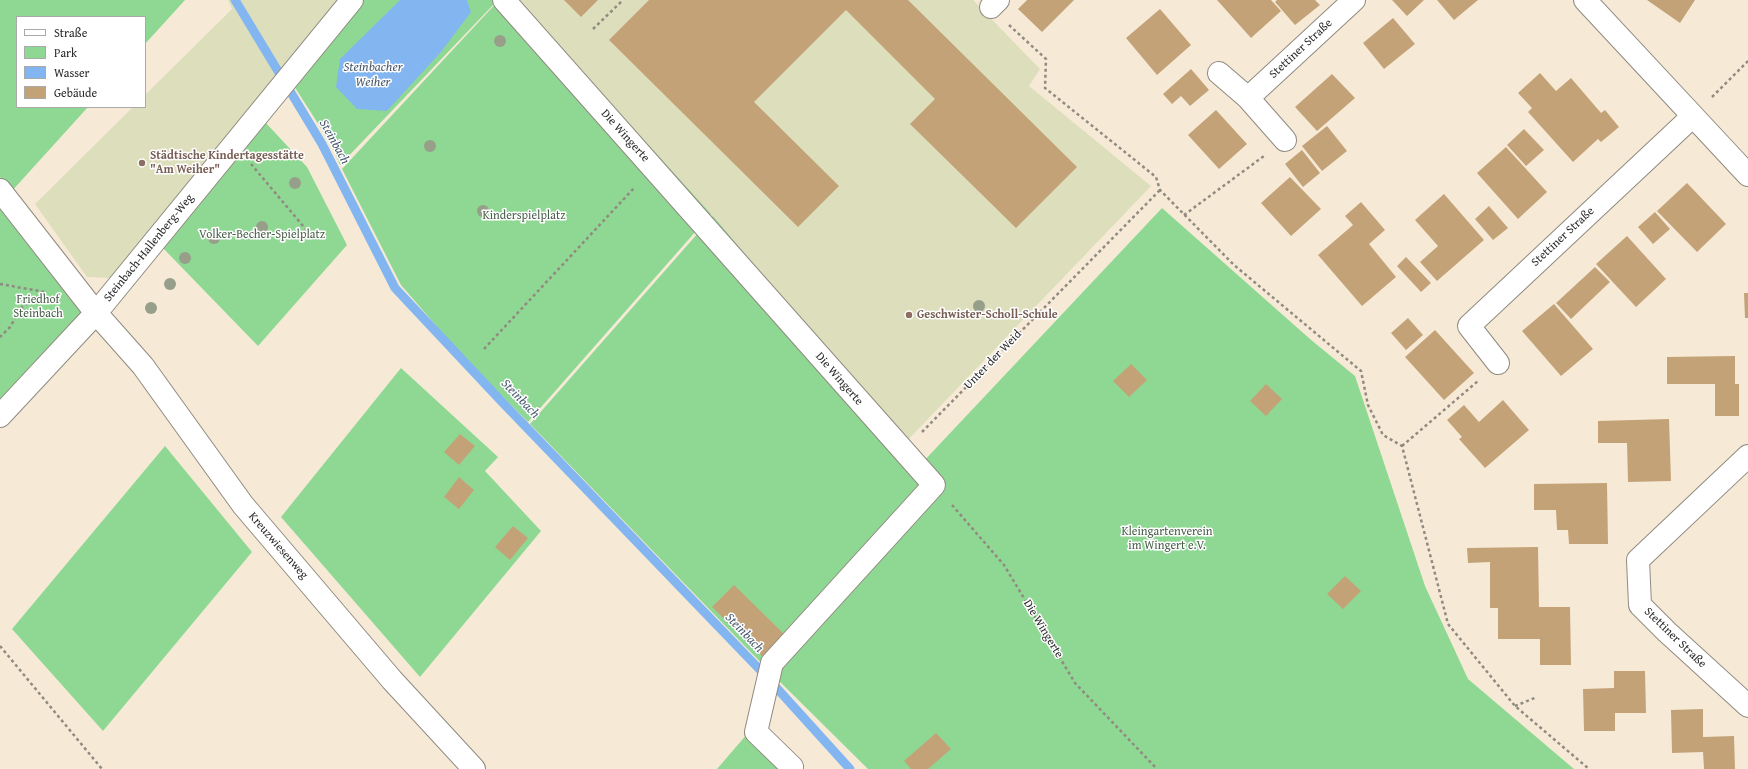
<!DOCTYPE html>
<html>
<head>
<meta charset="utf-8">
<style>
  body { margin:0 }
  #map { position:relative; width:1748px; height:769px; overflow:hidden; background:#f6ead7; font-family:"Gentium Book Plus",serif }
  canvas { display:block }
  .legend { position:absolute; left:16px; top:16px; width:130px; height:92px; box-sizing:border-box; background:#fff; border:1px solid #aaa; margin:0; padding:5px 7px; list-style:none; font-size:12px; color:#2b2b2b }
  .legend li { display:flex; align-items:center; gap:8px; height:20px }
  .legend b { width:20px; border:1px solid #aaa }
</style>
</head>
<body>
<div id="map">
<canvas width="1748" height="769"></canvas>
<ul class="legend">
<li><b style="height:5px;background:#fff"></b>Straße</li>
<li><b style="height:11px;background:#8fd893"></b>Park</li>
<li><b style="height:11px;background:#83b6f0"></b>Wasser</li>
<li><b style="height:11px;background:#c4a278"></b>Gebäude</li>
</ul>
</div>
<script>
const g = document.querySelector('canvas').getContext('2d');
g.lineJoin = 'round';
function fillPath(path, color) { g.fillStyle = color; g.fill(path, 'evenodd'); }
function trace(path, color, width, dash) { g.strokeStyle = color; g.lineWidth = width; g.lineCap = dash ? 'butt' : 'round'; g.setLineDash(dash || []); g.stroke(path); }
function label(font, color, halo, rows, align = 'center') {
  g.font = font + ' "Gentium Book Plus",serif'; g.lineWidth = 3; g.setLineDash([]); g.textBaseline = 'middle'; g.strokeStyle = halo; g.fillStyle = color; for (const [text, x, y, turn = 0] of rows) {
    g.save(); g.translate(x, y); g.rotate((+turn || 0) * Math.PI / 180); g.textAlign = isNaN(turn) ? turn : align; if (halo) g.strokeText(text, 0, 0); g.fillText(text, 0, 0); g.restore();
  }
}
const built = new Path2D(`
  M228 0H346L274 78 243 121 110 278 87 277 35 204 133 107H145V95L232 9Z
  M516 0H973L1040 69 1029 86 1151 186 904 444Z`);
const green = new Path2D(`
  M0 0H185L145 44V17H17V107H88L11 192 0 177Z
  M360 0H492L495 3 340 165 331 144 294 86Z
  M499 0H517L711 214 528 422 465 359 401 285 342 169Z
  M265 122 307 167 347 245 258 346 161 246Z
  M0 197 89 308 0 405Z
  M1162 208 1310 339 1355 376 1425 586 1468 679 1574 769H868L768 670 530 424 713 216 921 464Z
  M401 368 498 457 485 471 541 531 420 677 281 517Z
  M165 446 252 552 103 731 12 629Z
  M748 733 784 769H717Z`);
const water = new Path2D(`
  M400 0H467L471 12 441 52 387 111 357 109 336 87 340 59Z`);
const stream = new Path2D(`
  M235 0 322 144 395 288 502 402 764 674 850 769`);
const building = new Path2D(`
  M564 0H598L581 17Z
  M649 0H908L1077 167 1016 228 910 124 935 99 846 10 754 102 839 186 798 227 609 40Z
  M1027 0H1074L1042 32 1018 9Z
  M1217 0H1271L1281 11 1251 38Z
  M1277 0H1315L1320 5 1295 25 1275 2Z
  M1392 0H1424L1407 16Z
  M1437 0H1478L1454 20Z
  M1647 0H1695L1680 23Z
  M1160 9 1191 45 1157 75 1126 38Z
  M1393 18 1415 44 1384 69 1363 43Z
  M1191 69 1209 90 1190 106 1181 96 1172 104 1163 94Z
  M1540 73 1556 91 1571 78 1601 113 1605 110 1619 127 1601 142 1598 139 1573 162 1528 112 1532 108 1518 93Z
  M1332 74 1355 98 1317 131 1295 107Z
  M1216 110 1247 144 1219 169 1188 135Z
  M1327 126 1347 151 1322 171 1302 146Z
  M1524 129 1544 150 1526 166 1507 145Z
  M1506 147 1547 192 1518 219 1477 173Z
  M1302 150 1320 173 1303 187 1285 164Z
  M1290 177 1321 209 1291 236 1261 203Z
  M1687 183 1726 224 1697 252 1657 211Z
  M1444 194 1484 240 1437 281 1420 262 1438 246 1415 220Z
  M1361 202 1385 230 1369 244 1396 277 1362 306 1318 255 1353 225 1345 216Z
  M1489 206 1508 228 1493 240 1475 219Z
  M1655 212 1670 229 1653 244 1638 227Z
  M1627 236 1666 279 1636 307 1596 264Z
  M1406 257 1431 283 1421 292 1397 266Z
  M1595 267 1610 282 1571 319 1556 303Z
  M1744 293H1748V318H1745Z
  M1554 304 1593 349 1561 376 1522 331Z
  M1408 318 1423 335 1406 350 1391 333Z
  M1435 330 1474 373 1444 400 1405 357Z
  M1735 356V384H1739V416H1715V384H1667V357Z
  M1131 364 1147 380 1129 397 1113 381Z
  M1266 384 1282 399 1266 416 1250 401Z
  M1503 400 1529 430 1485 468 1459 439 1462 437 1447 420 1464 405 1479 422Z
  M1669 419 1671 481 1628 482 1627 443H1598V421Z
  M460 434 475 446 459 465 444 452Z
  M459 477 474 490 459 509 444 497Z
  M1607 483 1608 544H1569L1568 530H1557L1556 510H1534V484Z
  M513 526 528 538 510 560 495 547Z
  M1538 547 1539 607H1570L1571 665H1540V639H1498V608H1490V562L1468 563 1467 548Z
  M1345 576 1361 591 1343 609 1327 594Z
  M734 585 786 636 764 658 712 607Z
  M1614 671H1645L1646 713H1615V731H1584L1583 689 1614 688Z
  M1703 709V737L1734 736 1735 769H1704L1703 752 1672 753 1671 710Z
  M936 733 951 749 928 769H911L904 761Z`);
const path = new Path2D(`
  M1009 25 1046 59 1045 88 1156 177 1160 190 1234 265 1361 371 1368 405 1383 435 1402 446 1448 624 1515 706 1589 769
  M593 29 623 0
  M1712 97 1748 61
  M251 164 314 239
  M1184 215 1264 156
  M0 284 45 292 22 307 10 327 0 337
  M484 349 635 187
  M922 432 1160 190
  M1402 446 1478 381
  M952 505 1004 565 1075 683 1157 769
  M0 646 102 769
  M1515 706 1537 697`);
const minor = new Path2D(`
  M504 0 934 485 772 663 756 732 792 767 790 769
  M1585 0 1748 175
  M991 7 998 0
  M1219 73 1248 98 1285 140
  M1248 98 1354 0
  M0 190 96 313 143 366 243 505 392 680 474 769
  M1498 363 1469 326 1693 116
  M0 416 96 313 352 0
  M1748 456 1638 560 1640 605 1667 632 1748 706`);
const trees = [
  [500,41],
  [430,146],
  [295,183],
  [483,211],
  [262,227],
  [214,238],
  [185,258],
  [170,284],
  [979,306],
  [151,308]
];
const markers = [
  [142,163,4,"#8d6e63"],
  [909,315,4,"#8d6e63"]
];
const streetNames = [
  ["Stettiner Straße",1301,49,-43],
  ["Die Wingerte",625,136,48],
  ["Stettiner Straße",1563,237,-43],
  ["Steinbach-Hallenberg-Weg",149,248,-51],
  ["Unter der Weid",993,360,-46],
  ["Die Wingerte",839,379,49],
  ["Kreuzwiesenweg",278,546,49],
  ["Die Wingerte",1043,629,59],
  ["Stettiner Straße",1675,638,44]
];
const educationNames = [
  ["Städtische Kindertagesstätte",150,156],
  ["\"Am Weiher\"",150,170],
  ["Geschwister-Scholl-Schule",917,315]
];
const parkNames = [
  ["Kinderspielplatz",524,216],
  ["Volker-Becher-Spielplatz",262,235],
  ["Friedhof",38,300],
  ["Steinbach",38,314],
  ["Kleingartenverein",1167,532],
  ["im Wingert e.V.",1167,546]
];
const waterNames = [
  ["Steinbacher",373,68],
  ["Weiher",373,83],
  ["Steinbach",334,142,61],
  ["Steinbach",520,399,46],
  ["Steinbach",744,633,46]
];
fillPath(built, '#dddebc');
fillPath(green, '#8fd893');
fillPath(water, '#83b6f0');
trace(stream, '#83b6f0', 9);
fillPath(building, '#c4a278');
trace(minor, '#908a81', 24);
trace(path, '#908a81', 2.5, [3, 3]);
trace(minor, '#fff', 22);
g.fillStyle = '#979e89';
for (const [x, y] of trees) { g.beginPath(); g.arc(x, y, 6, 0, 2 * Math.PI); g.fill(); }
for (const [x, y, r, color] of markers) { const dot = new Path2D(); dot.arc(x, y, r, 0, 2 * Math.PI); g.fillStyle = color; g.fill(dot); trace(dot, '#fff', 1.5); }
label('12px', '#2b2b2b', '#fff', streetNames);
label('bold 12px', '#785e54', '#fff', educationNames, 'left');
label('12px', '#495f4a', '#fff', parkNames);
label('italic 13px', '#4a5c70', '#fff', waterNames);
</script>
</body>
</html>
